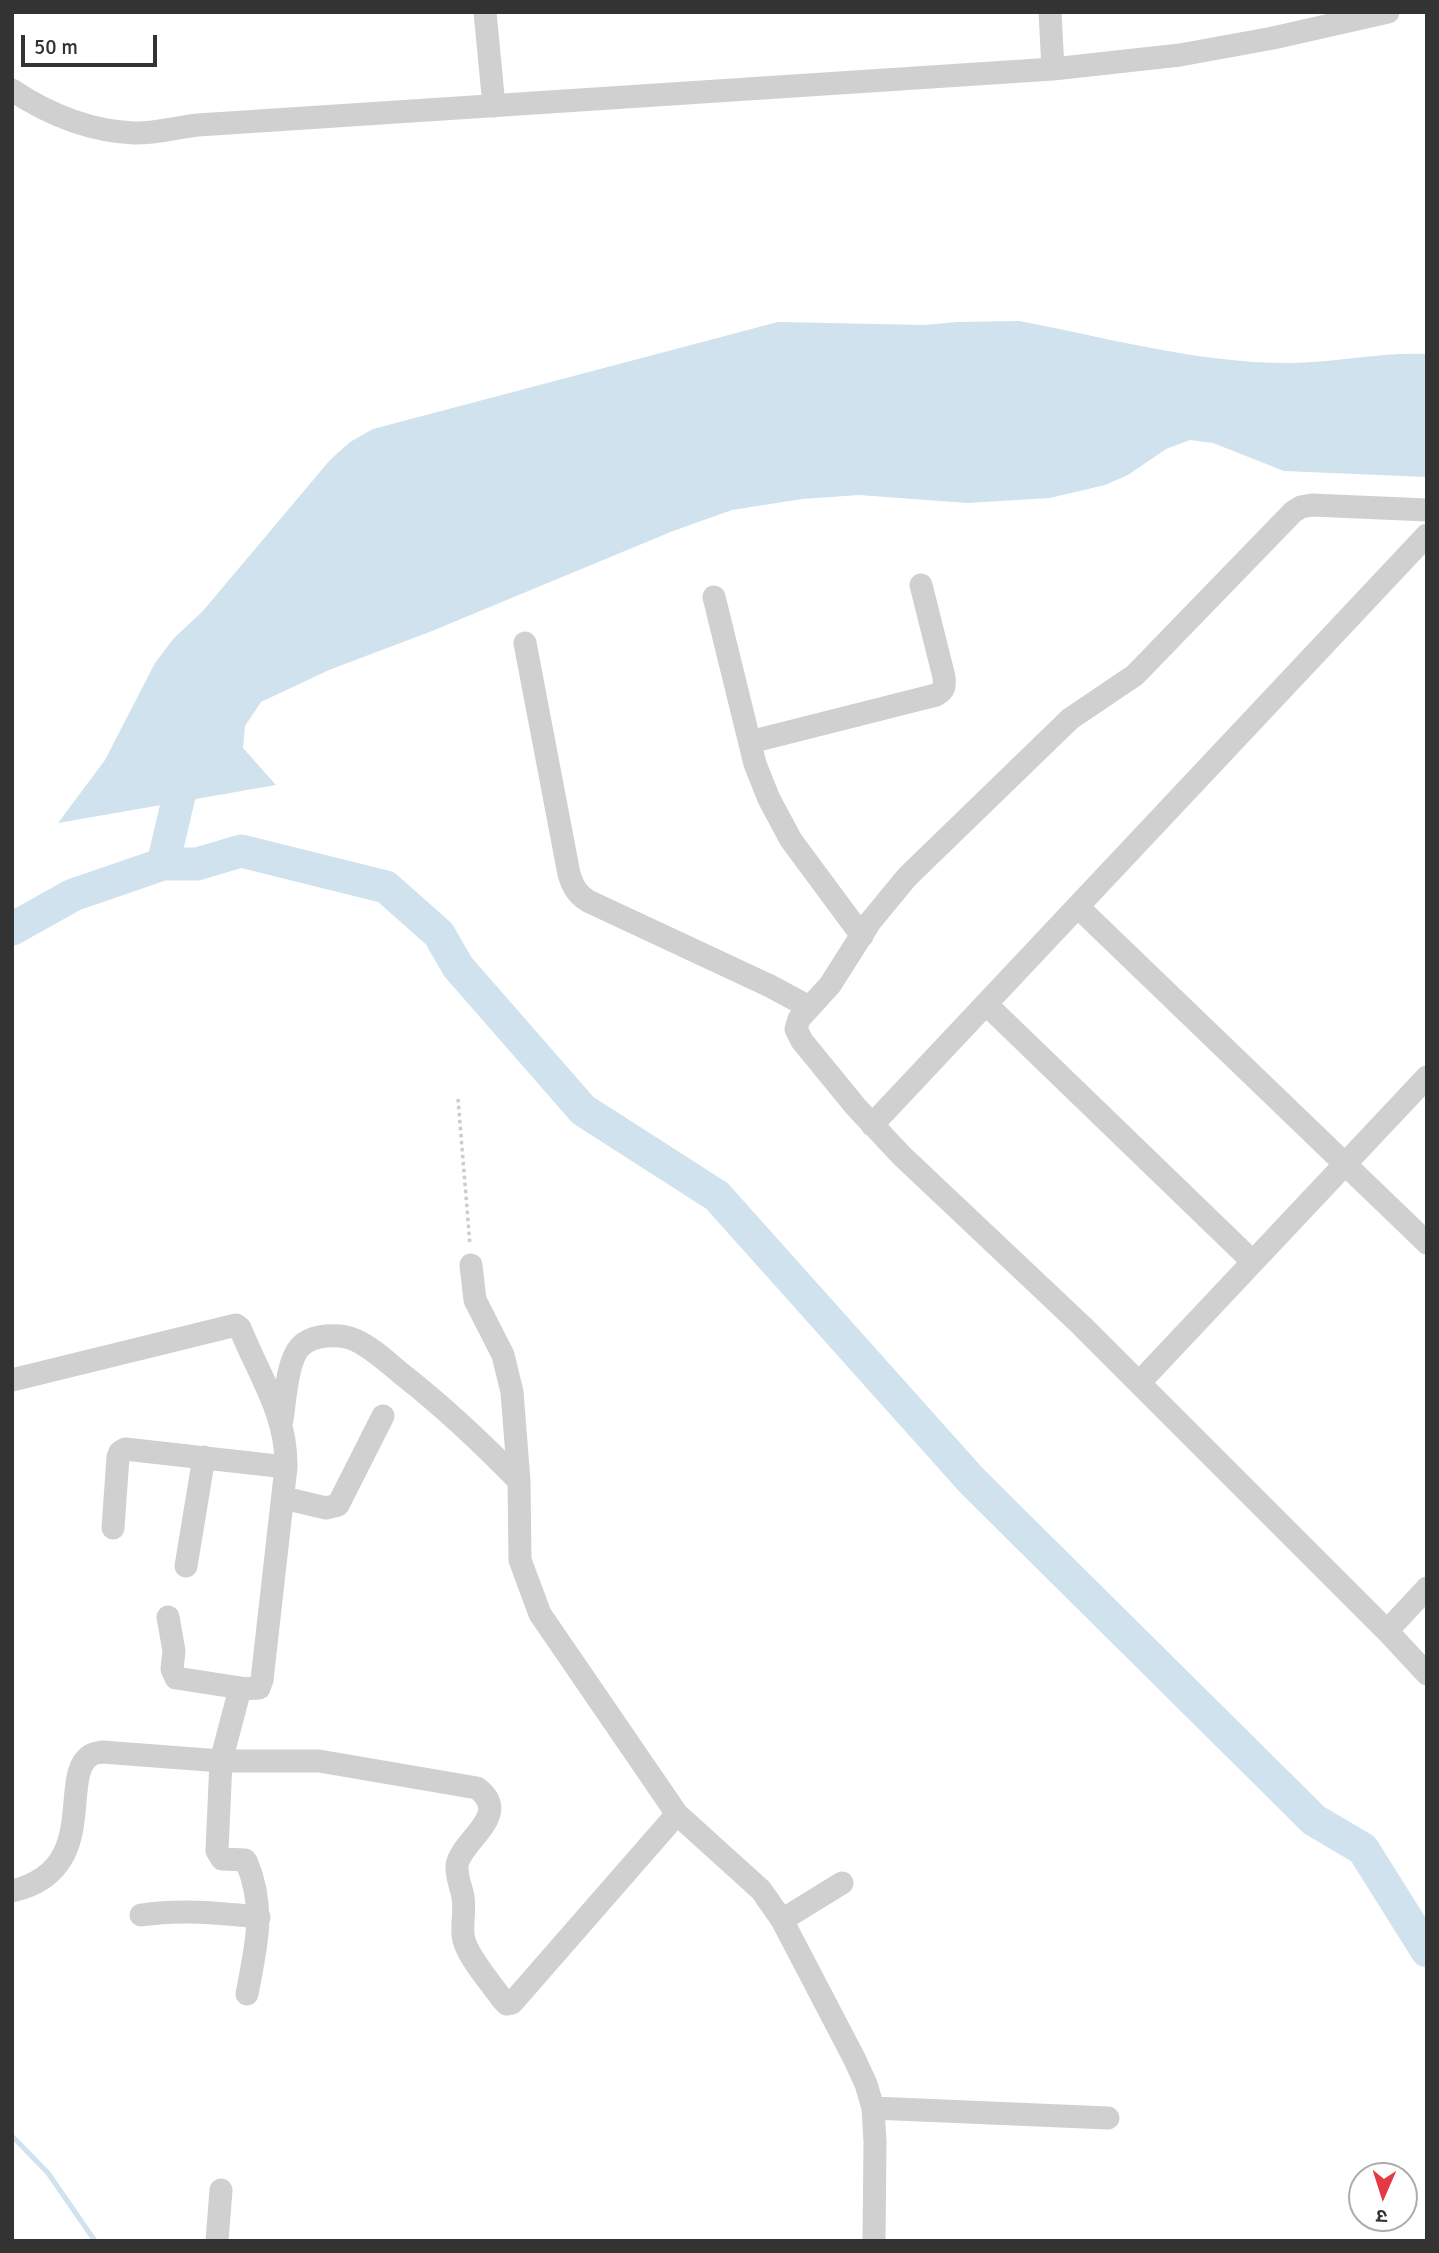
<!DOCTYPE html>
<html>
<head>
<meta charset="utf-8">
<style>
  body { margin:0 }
  #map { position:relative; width:1439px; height:2253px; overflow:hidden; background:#fff; font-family:Signika,"Noto Sans Devanagari",sans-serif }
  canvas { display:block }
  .frame { position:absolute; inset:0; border:14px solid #333; pointer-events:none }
  .north { position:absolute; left:1348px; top:2162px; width:70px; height:70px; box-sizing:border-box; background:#fff; border:2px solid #adadad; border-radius:50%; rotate:183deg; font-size:19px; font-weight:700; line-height:28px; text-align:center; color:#333 }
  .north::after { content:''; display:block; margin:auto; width:24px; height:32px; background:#e63946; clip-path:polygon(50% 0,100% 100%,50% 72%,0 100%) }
  .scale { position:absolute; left:21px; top:35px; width:136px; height:32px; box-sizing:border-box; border:4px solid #333; border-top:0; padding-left:9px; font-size:21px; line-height:24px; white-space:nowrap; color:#333; -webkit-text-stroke:5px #fff; paint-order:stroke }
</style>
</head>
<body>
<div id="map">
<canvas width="1439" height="2253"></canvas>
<div class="frame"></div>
<div class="north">उ</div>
<div class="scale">50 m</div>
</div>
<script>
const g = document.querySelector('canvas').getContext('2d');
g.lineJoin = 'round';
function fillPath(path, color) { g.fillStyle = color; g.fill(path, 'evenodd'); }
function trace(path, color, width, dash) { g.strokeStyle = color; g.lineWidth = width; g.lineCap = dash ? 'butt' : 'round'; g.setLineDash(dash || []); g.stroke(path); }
const water = new Path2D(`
  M1019 321C1109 338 1201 364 1293 363 1338 362 1382 352 1427 354V477L1284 471 1213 443 1190 440 1166 449 1128 475 1105 485 1050 498 967 503 859 495 802 499 732 510 673 531 432 631 329 670 261 702 245 726 243 748 276 785 58 823 105 760 155 663 174 638 202 612 330 460 350 442 373 429 778 322 925 325 957 322Z`);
const stream = new Path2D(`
  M12 2136 48 2173 95 2241`);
const river = new Path2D(`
  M163 864 179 796 195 763
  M12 929 73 895 163 864H197L241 851 386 887 439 934 458 967 583 1110 717 1196 972 1481 1314 1820 1363 1849 1427 1951`);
const path = new Path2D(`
  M458 1099 470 1245`);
const minor = new Path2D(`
  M485 12 494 106
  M1050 12 1053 69
  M12 90C48 114 90 131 134 133 154 134 178 127 198 125L1053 69 1180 55 1273 38 1388 12
  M1427 510 1312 505 1301 507 1293 512 1135 675 1070 719 907 877 870 922 830 985 799 1019 796 1029 802 1041 856 1107 902 1156 1081 1325 1387 1631 1427 1674
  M714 597 755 764 769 799 791 840 862 936
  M525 643 569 874C573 887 577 894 588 901L770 986 809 1007
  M750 742 936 695C945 690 945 686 944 677L921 585
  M1078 907 1427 1243
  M986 1004 1252 1261
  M872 1125 1427 535
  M471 1265 475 1300 503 1355 512 1392 519 1481 520 1560 540 1614 677 1814 761 1890 782 1920 854 2058 866 2084 873 2108 875 2142 874 2241
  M12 1380 236 1325 240 1328C259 1376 287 1414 286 1467L262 1680 259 1688 240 1689 221 1761 217 1851 222 1859 245 1860 247 1863C266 1910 256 1946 247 1994
  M1139 1383 1427 1077
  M282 1420C285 1401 287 1361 300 1347 312 1334 340 1333 355 1340 373 1348 388 1363 403 1375 445 1408 482 1443 519 1481
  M284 1498 326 1508 338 1505 383 1416
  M113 1528 118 1457 120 1452 125 1449 286 1467
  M186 1566 204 1457
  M168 1617 174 1651 172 1669 176 1678 241 1688
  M1387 1631 1427 1588
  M12 1891C103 1870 57 1775 91 1755 94 1753 98 1753 102 1752L221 1761H319L477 1788C513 1815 462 1839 457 1865 456 1876 461 1886 463 1897 465 1910 462 1922 463 1935 464 1953 491 1983 502 1999L507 2004 512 2003 677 1814
  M141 1915C181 1909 219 1913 259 1917
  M782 1920 842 1883
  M873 2108 1108 2118
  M217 2241 221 2190`);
fillPath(water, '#cfe2ee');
trace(stream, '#cfe2ee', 5);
trace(river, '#cfe2ee', 33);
trace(path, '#cdcdcd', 3.5, [3.5, 3.5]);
trace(minor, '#d0d0d0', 23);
</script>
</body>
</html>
